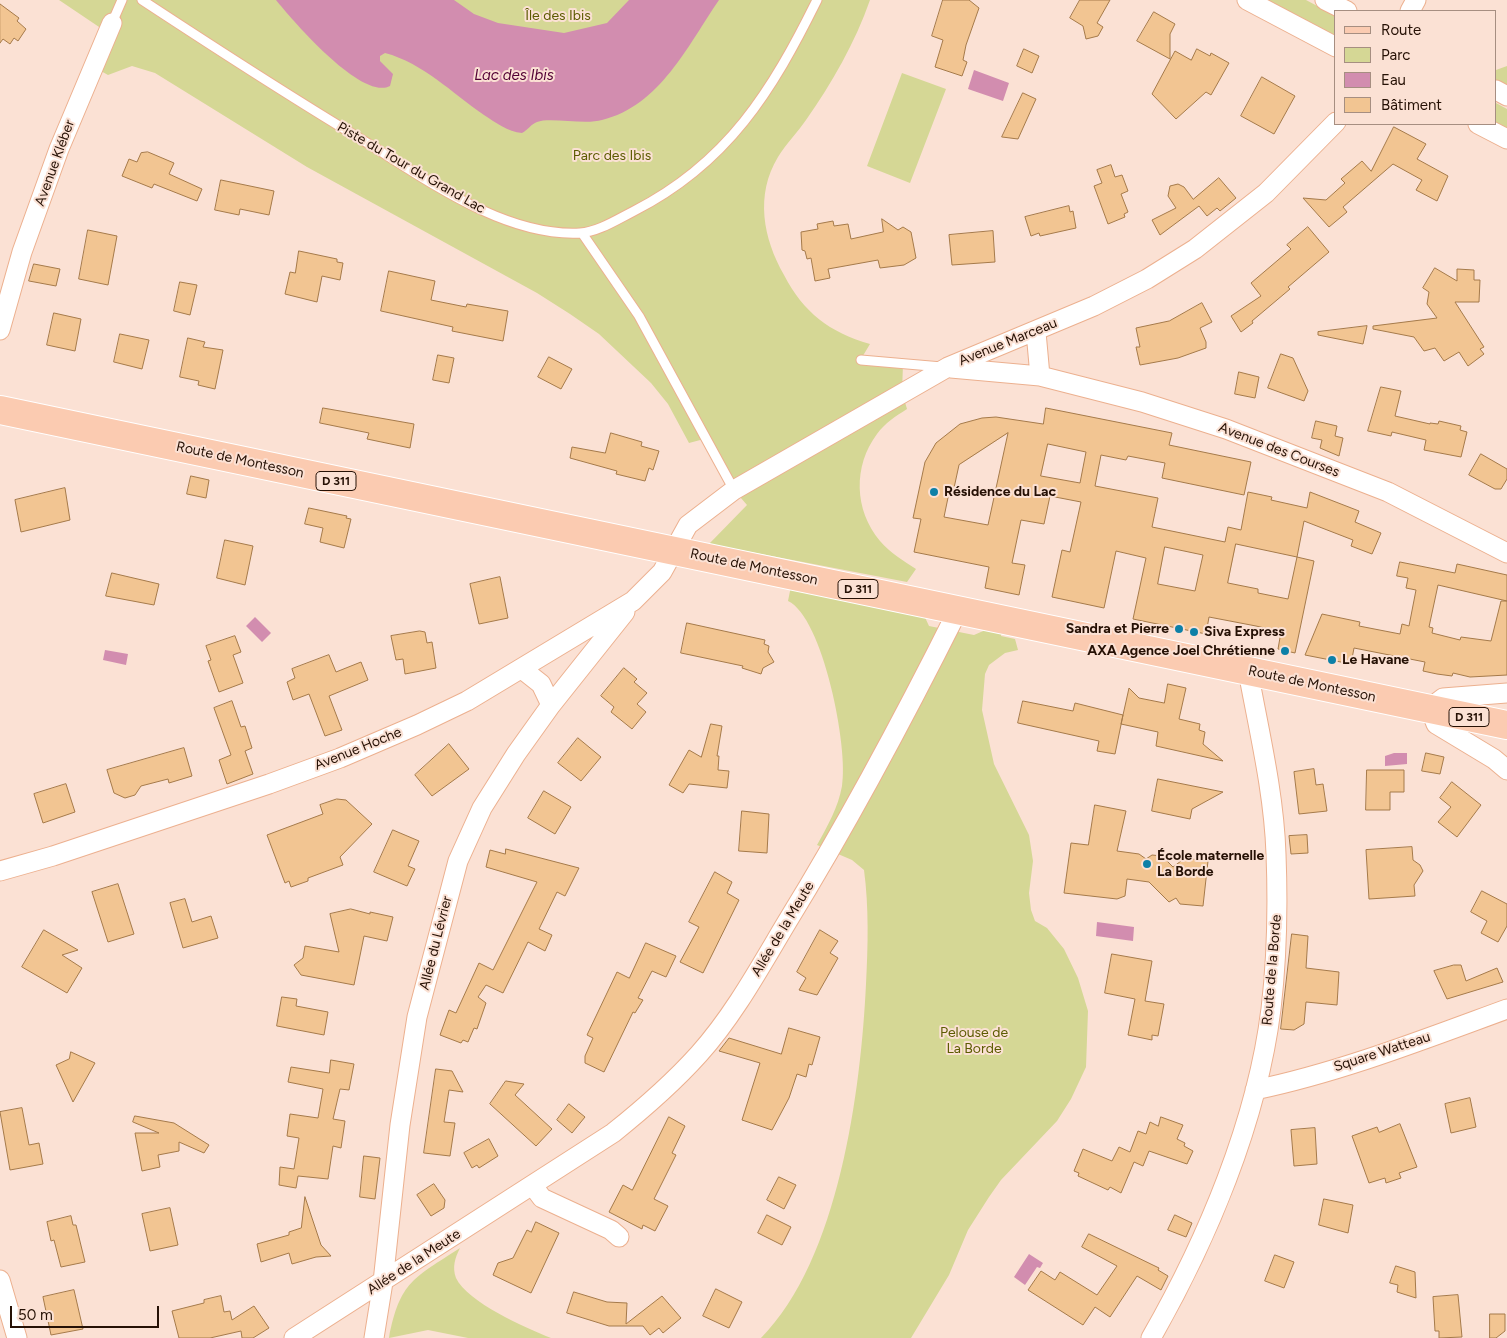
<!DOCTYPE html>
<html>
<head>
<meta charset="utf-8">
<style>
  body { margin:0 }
  #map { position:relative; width:1507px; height:1338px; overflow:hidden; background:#fbe1d4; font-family:Figtree,sans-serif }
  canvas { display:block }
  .legend { position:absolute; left:1334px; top:10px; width:162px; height:115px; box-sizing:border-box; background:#fbe1d4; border:1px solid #a68e81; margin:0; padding:6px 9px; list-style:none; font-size:15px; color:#261105 }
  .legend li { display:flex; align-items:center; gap:10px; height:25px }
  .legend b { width:25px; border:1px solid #a68e81 }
  .scale { position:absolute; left:10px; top:1306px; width:149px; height:22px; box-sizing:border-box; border:2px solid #261105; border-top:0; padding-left:6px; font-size:15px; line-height:18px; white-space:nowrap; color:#261105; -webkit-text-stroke:4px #fbe1d4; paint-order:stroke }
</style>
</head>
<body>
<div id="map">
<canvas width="1507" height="1338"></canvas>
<ul class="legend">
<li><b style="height:6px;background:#fbcbb1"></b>Route</li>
<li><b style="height:14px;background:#d5d795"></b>Parc</li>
<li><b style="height:14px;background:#d28daf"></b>Eau</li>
<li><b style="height:14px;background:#f2c592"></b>Bâtiment</li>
</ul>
<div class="scale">50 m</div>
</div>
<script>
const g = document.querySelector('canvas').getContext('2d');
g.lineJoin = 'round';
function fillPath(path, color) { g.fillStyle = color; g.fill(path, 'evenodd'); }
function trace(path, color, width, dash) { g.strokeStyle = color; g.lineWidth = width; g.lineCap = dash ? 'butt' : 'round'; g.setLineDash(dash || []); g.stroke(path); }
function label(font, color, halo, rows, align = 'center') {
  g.font = font + ' Figtree,sans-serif'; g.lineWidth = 4; g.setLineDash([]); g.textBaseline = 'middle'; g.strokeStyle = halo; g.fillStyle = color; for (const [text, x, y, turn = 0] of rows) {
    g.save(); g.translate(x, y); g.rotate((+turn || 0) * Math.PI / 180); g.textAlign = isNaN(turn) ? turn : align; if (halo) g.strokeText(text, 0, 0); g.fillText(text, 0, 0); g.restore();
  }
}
const green = new Path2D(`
  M59 0H870C855 43 832 83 806 120 797 133 786 144 778 157 755 195 763 238 784 275 804 313 829 332 870 344L861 359 903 364 902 392 907 409C896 416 885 423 877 434 853 466 854 510 880 541 890 553 904 561 916 569L907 582 709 544 747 505 734 490 704 439 689 443 668 404 651 383 599 334 570 314 537 293 307 167 155 73 132 66 108 75 92 66 108 33Z
  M1261 0H1306L1336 16V41Z
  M1507 66V92L1496 86V70Z
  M902 73 946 89 910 183 867 166Z
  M1496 103 1507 109V133L1496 124Z
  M791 586 923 613 929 626 974 635 990 628 1002 629 1001 636 1015 639 1018 650 1005 653 989 665 985 674 982 710 994 764 1029 835 1033 861 1029 893 1031 910 1035 921 1047 928 1064 949 1078 978 1088 1011 1086 1067 1071 1099 1057 1121 1001 1180 989 1197 968 1230 949 1275 911 1338H761C839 1260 861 1090 866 984 868 947 869 907 864 870L852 860 817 845C828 825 838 808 842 786 849 749 823 617 788 601Z
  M460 1248C455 1258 452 1267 456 1278 467 1302 526 1328 551 1338H468L428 1330 389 1338C400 1281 414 1278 460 1248Z`);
const water = new Path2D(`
  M276 0H454L474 14 498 23 564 33 607 23 629 0H719C688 45 660 106 602 120 585 125 550 117 537 122 531 124 528 130 522 133 508 132 495 122 484 115 452 93 423 63 385 53L380 56V61L393 74 390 86C362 101 293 21 276 0Z
  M974 70 1009 83 1003 101 968 89Z
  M255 617 271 633 262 642 246 626Z
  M105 650 128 654 126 665 103 660Z
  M1394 753H1407V764L1385 766V756Z
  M1097 922 1134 927 1133 941 1096 936Z
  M1029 1254 1043 1263 1040 1268 1037 1267 1025 1285 1014 1277Z`);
const building = new Path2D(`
  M943 0H969L979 8 966 45 963 60 967 62 962 76 935 67 943 40 932 36Z
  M1080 0H1110L1097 23 1103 27 1098 36 1086 39 1083 26 1070 18Z
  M0 4 19 18 17 21 26 29 18 41 14 38 10 44 3 39 0 43Z
  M1154 12 1175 24 1170 34V59L1137 41Z
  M1024 49 1039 56 1032 73 1017 66Z
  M1197 49 1210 56 1211 53 1229 63 1211 95 1206 92 1176 119 1152 94 1175 51 1191 60Z
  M1262 77 1295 96 1274 134 1241 116Z
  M1023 93 1036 99 1018 139 1002 137Z
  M1394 127 1426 144 1417 159 1448 176 1437 201 1416 190 1422 180 1393 164 1343 207 1347 212 1329 227 1303 198 1326 200 1345 183 1341 179 1362 161 1371 171Z
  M148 152 174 163 169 174 202 189 197 201 154 184 152 188 122 176 129 159 137 162 141 153Z
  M1111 165 1115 177 1122 175 1128 191 1121 194 1128 212 1124 214 1125 217 1108 224 1094 186 1102 183 1097 170Z
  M1219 178 1236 198 1220 211 1217 208 1207 216 1199 206 1160 235 1152 220 1176 208 1168 196 1170 186 1178 184 1184 187 1193 199Z
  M221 180 274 191 269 215 240 209 239 215 215 210Z
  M1069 206 1070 212 1073 211 1076 228 1040 236 1039 233 1031 236 1025 217Z
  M882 219 898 230 903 227 911 232 916 258 904 265 880 268 878 260 828 269 830 278 815 281 811 258 807 259 805 251 802 250 801 232 818 229 817 224 833 221 834 226 848 224 851 239 883 232Z
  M1308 227 1329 252 1288 287 1290 289 1252 321 1253 323 1241 332 1231 316 1261 296 1251 283 1291 249 1287 245Z
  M88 230 117 236 108 285 79 279Z
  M993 231 995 262 952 265 949 235Z
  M299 251 337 259V262L343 263 340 280 322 276 317 302 285 294 290 272 295 273Z
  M34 264 60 269 56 286 29 281Z
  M1435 268 1457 281V269L1474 270V280H1480L1479 302H1455L1484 347 1480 349 1484 354 1468 366 1459 352 1444 361 1435 348 1424 351 1414 337 1373 329V326L1437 318 1427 304 1429 292 1423 288Z
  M389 271 435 281 431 300 466 307 467 304 508 311 503 341 452 331 453 327 381 311Z
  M180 282 197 285 190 315 174 311Z
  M1202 303 1212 322 1200 328 1206 342V348L1178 358 1140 365 1136 347H1140L1136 328 1169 321Z
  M54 313 81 319 75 351 47 345Z
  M1367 326 1363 344 1318 335V332Z
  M120 334 149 340 142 369 114 362Z
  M188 338 205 342 203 347 223 350 215 389 198 385 199 381 180 377Z
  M1281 354 1293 358 1308 391 1304 401 1268 388Z
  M438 355 454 358 449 383 433 380Z
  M549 357 572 369 561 389 538 377Z
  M1239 372 1259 377 1255 398 1235 394Z
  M1381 387 1401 391 1395 416 1430 424V423L1438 424 1439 421 1461 426 1460 430 1467 432 1461 457 1424 450 1426 440 1392 432 1391 436 1368 431Z
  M323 408 414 424 410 448 367 439 369 433 320 423Z
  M1046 408 1172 433 1169 445 1251 462 1244 495 1162 478 1165 463 1128 456 1126 460 1101 455 1095 486 1158 498 1152 527 1225 542 1228 527 1241 530 1248 492 1272 497 1271 500 1307 508 1310 492 1359 511 1355 522 1381 533 1372 554 1351 546 1353 540 1304 521 1297 557 1314 561 1295 653 1278 649 1281 632 1256 626 1209 617 1206 634 1133 619 1146 558 1116 551 1104 608 1052 597 1062 550 1070 552 1081 502 1050 496 1044 524 1021 520 1012 563 1025 565 1019 595 985 588 989 567 914 552 921 519 913 518 925 462 936 443 960 424 982 418 996 417 1043 424ZM1008 433 988 525 944 517 950 488H954L959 465ZM1048 444 1086 452 1080 483 1041 476ZM1236 544 1297 557 1288 599 1258 593V589L1228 583ZM1165 547 1203 555 1195 591 1158 584Z
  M1316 421 1337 426 1335 436 1343 438 1339 456 1320 448 1322 440 1312 438Z
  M611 433 642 442 641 446 659 451 653 470 649 468 645 481 616 474 617 471 570 458 572 447 605 453Z
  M1481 454 1507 469V479L1501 489H1495L1469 475Z
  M191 476 209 480 206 498 187 494Z
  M65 488 70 520 21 532 15 500Z
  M309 508 347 516 346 518 351 519 344 548 320 542 323 528 305 524Z
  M225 540 253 546 245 585 217 578Z
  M1400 562 1455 573 1457 564 1507 575V601L1438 585 1429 627 1433 628 1432 633 1460 640 1461 637 1491 641 1501 601H1507V675L1470 677 1453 673 1452 676 1437 674 1423 671 1425 662 1354 648 1351 664 1305 655 1322 614 1360 622 1359 626 1400 634 1402 624 1409 626 1416 590 1406 588 1408 578 1397 576Z
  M112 573 159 584 154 605 106 596Z
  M500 577 508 618 479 624 470 584Z
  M687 623 765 640 764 644 769 646 768 652 774 662 763 668 761 674 742 668 743 666 681 653Z
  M420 631 425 632 427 643 432 642 436 668 405 674 403 659 396 660 391 636Z
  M235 636 241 652 233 655 243 683 219 692 208 661 211 660 206 646Z
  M329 655 336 672 361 662 368 680 329 696 342 730 325 736 309 694 293 700 287 682 295 678 292 669Z
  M624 668 637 679 634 682 647 693 637 704 646 712 632 729 611 712 614 707 601 696Z
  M1168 684 1186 688 1179 719 1200 724 1199 730 1205 732 1203 744 1223 761 1156 746 1158 732 1121 724 1129 688 1139 698 1164 703Z
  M232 701 241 727 245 726 252 748 245 751 253 774 227 784 219 760 231 755 214 708Z
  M1023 701 1073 711 1075 703 1123 715 1115 754 1097 751 1099 741 1018 723Z
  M711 724 722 726 717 756H719L718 770 729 771 727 788 689 784 683 793 669 785 689 750 701 757Z
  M578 738 601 757 581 781 558 763Z
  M449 744 469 769 432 796 415 775Z
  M184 748 192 776 169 783 168 779 141 786 135 795 125 798 114 793 107 770Z
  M1426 753 1444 757 1440 774 1422 771Z
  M1314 769 1316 785 1323 784 1327 811 1299 814 1294 772Z
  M1367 770H1404V792H1390V810H1366Z
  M1158 779 1223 792 1192 809 1190 819 1152 811Z
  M1452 782 1481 805 1457 837 1438 822 1451 807 1440 798Z
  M66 784 75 812 43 823 34 794Z
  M544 791 571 807 555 834 528 818Z
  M337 799 346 800 372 824 340 857 343 865 308 878V881L291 887 289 881 285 883 267 835 323 814 320 805Z
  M1095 805 1126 811 1117 851 1139 854 1146 859 1152 855 1162 856 1173 867 1185 858 1208 861 1203 906 1180 904 1176 898 1169 902 1149 882 1127 879 1125 896 1117 899 1064 893 1071 843 1088 845Z
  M742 811 769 814 767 853 739 851Z
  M393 830 419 841 408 866 415 869 407 886 374 872Z
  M1307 835 1308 853 1291 854 1289 836Z
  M1412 847 1413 860 1420 865 1423 871 1414 885 1415 896 1369 899 1366 850Z
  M506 849 579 868 565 896 557 892 539 929 552 935 545 951 528 942 503 993 486 985 478 997 486 1003 477 1029 474 1028 468 1042 463 1040 461 1043 440 1035 449 1010 456 1013 479 963 493 970 537 882 486 867 490 850 505 854Z
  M715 872 732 882 727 893 739 900 703 973 680 962 699 927 689 922Z
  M118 884 134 934 108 942 92 892Z
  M1482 891 1507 904V926L1498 942 1481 933 1487 921 1471 912Z
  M185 899 192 922 211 916 218 938 183 948 170 903Z
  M351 909 370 914V912L393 917 387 941 364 936 354 985 301 975 294 965 303 958 305 946 339 952 330 914Z
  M44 930 78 950 62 955 82 968 67 993 22 967Z
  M820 930 838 941 830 953 838 958 817 995 799 990 806 978 797 972Z
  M1292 934 1308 936 1306 968 1339 972 1337 1005 1306 1002 1304 1024 1294 1030 1281 1029Z
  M646 943 676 956 666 977 652 971 638 998 643 1000 635 1013 633 1012 604 1072 585 1063V1056L593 1038 587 1035 617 972 629 978Z
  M1112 954 1152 961 1145 1001 1164 1004 1158 1036 1152 1035V1040L1128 1035 1135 999 1105 993Z
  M1454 965H1461L1466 981 1497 968 1503 982 1447 999 1434 971Z
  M282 997 297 999 296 1006 328 1012 324 1035 277 1026Z
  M789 1028 820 1037 812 1065 809 1064 806 1077 797 1074 789 1098 772 1130 742 1120 760 1063 719 1051 729 1038 781 1054Z
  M71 1052 95 1063 73 1102 56 1065 69 1059Z
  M331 1060 354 1064 349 1090 340 1089 333 1119 345 1121 341 1148 333 1146 328 1179 298 1176 296 1188 279 1185 280 1167 294 1169 299 1138 287 1136 290 1114 318 1118 323 1089 288 1082 291 1067 329 1073Z
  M436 1069 452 1071 463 1092 449 1090 444 1122 455 1123 450 1156 424 1153Z
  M506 1081 524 1084 515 1095 552 1129 536 1146 490 1104Z
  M1470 1098 1476 1127 1451 1133 1445 1104Z
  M569 1104 585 1117 572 1133 557 1120Z
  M22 1108 29 1145 39 1143 43 1164 10 1170 0 1112Z
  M135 1116 174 1123 209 1145 204 1153 179 1142V1151L158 1155 160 1167 142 1171 135 1133H159L133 1122Z
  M669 1117 685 1126 672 1153 676 1155 654 1199 668 1206 655 1231 643 1225 642 1229 609 1212 623 1185 632 1190Z
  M1161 1117 1183 1125 1177 1139 1185 1143 1184 1146 1193 1151 1187 1164 1149 1151 1143 1166 1134 1162 1121 1193 1110 1187 1108 1190 1078 1176 1079 1173 1074 1171 1083 1149 1112 1161 1119 1147 1130 1152 1138 1131 1146 1134 1150 1122 1158 1126Z
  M1400 1124 1417 1167 1399 1173 1401 1178 1386 1183 1385 1178 1369 1183 1352 1136 1377 1127 1379 1132Z
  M1315 1128 1317 1164 1294 1166 1291 1130Z
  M489 1139 498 1156 479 1168 477 1165 472 1168 464 1153Z
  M364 1156 380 1158 375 1199 360 1197Z
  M779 1177 796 1185 784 1209 767 1200Z
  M434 1184 445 1200 444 1208 431 1216 417 1195Z
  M305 1197 321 1245 331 1256 316 1257 292 1264 289 1253 261 1262 257 1244 289 1235V1232L301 1228Z
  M1324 1199 1353 1205 1348 1233 1319 1225Z
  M170 1208 178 1245 150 1251 142 1214Z
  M767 1215 791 1227 782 1245 758 1233Z
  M1175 1215 1192 1223 1186 1237 1168 1230Z
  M71 1216 73 1225H76L85 1262 61 1267 54 1240 51 1241 47 1222Z
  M536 1222 559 1233 531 1293 493 1275 498 1263 513 1258 527 1230 531 1232Z
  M1089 1234 1159 1268 1158 1270 1168 1276 1161 1290 1137 1276 1110 1317 1095 1307 1083 1325 1028 1290 1041 1271 1055 1280 1060 1272 1097 1295 1117 1266 1082 1247Z
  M1275 1255 1294 1262 1284 1288 1265 1281Z
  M1396 1266 1415 1272 1416 1298 1397 1292 1398 1285 1390 1283Z
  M716 1289 742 1302 729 1328 703 1316Z
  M74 1290 83 1329 51 1335 43 1297Z
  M574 1292 607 1302 627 1303 626 1324 662 1296 681 1318 663 1333 659 1328 650 1335 643 1326H609L567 1313Z
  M1458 1295 1462 1337 1439 1338V1331H1435L1433 1297Z
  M221 1296 224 1312 230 1311 232 1320 254 1306 269 1328 253 1338H242L241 1331 210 1338H179L172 1311 204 1303V1300Z
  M1490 1314H1505V1331L1496 1338H1490Z`);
const service = new Path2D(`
  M142 0C215 48 289 96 364 141 426 179 504 237 580 233 598 232 618 219 634 211 728 163 772 91 817 0
  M112 23 122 0
  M582 233 639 316 734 490
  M861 360 942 367`);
const minor = new Path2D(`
  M1247 0 1336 47
  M1325 0 1347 11
  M1410 11 1416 0
  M1496 90 1507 96
  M1478 124 1507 139
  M0 330 22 252 59 149 112 23
  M1036 332 1040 376
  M951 368 1040 376 1142 402 1226 429 1388 492 1507 553
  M522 669 541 684 551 705
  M1507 693 1443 698 1430 708 1436 724 1494 759 1507 770
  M0 871 53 856 269 784 340 758 417 725 467 701 633 601 662 572 688 525 734 490 948 367 1094 306 1147 279 1195 249 1266 193 1336 122
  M1255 1090C1341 1072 1425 1039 1507 1009
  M533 1186 542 1198 611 1230 619 1237
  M0 1280 17 1338
  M294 1338 613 1133C643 1109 673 1083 699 1054 734 1015 760 967 787 922 849 821 905 716 958 610
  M374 1338 383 1282 400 1125 417 1017 458 861 482 808 516 754 551 705 625 612
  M1151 1338C1207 1240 1257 1122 1271 1009 1277 958 1278 905 1276 854 1274 793 1259 731 1248 671`);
const primary = new Path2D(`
  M0 410 1507 725`);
const markers = [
  [934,492,5,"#0d80a7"],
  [1179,629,5,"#0d80a7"],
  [1194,632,5,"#0d80a7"],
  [1285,651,5,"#0d80a7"],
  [1332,660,5,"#0d80a7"],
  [1147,864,5,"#0d80a7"]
];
const shields = [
  [336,481,40],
  [858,589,40],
  [1469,717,40]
];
const shieldNames = [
  ["D 311",336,481],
  ["D 311",858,589],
  ["D 311",1469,717]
];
const parkNames = [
  ["Île des Ibis",558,16],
  ["Parc des Ibis",612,156],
  ["Pelouse de",974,1033],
  ["La Borde",974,1049]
];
const streetNames = [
  ["Avenue Kléber",55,163,-70],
  ["Piste du Tour du Grand Lac",411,168,30],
  ["Avenue Marceau",1008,342,-22],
  ["Avenue des Courses",1279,450,21],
  ["Route de Montesson",240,460,12],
  ["Route de Montesson",754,567,12],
  ["Route de Montesson",1312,684,12],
  ["Avenue Hoche",358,749,-22],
  ["Allée de la Meute",783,929,-59],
  ["Allée du Lévrier",436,943,-76],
  ["Route de la Borde",1272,970,-85],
  ["Square Watteau",1382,1052,-18],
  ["Allée de la Meute",414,1262,-33]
];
const poiNames = [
  ["Résidence du Lac",944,492],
  ["Sandra et Pierre",1169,629,"right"],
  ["Siva Express",1204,632],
  ["AXA Agence Joel Chrétienne",1275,651,"right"],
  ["Le Havane",1342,660],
  ["École maternelle",1157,856],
  ["La Borde",1157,872]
];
const waterNames = [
  ["Lac des Ibis",514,76]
];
fillPath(green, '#d5d795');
fillPath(water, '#d28daf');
fillPath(building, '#f2c592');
trace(building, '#a57a4a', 1);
trace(service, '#ecb08f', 11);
trace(minor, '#ecb08f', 21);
trace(primary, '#fff', 30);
trace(service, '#fff', 9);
trace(minor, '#fff', 19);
trace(primary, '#fbcbb1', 28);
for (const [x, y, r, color] of markers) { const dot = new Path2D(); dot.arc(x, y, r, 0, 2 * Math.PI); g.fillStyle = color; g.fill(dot); trace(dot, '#fbe1d4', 2); }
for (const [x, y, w] of shields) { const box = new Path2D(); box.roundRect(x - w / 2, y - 9.5, w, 19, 4); g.fillStyle = '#fbe1d4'; g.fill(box); trace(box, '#261105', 1); }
label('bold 12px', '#261105', null, shieldNames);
label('14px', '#5c5b01', '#fbe1d4', parkNames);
label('14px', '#261105', '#fbe1d4', streetNames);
label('bold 14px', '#261105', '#fbe1d4', poiNames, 'left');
label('italic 15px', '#520034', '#fbe1d4', waterNames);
</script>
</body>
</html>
